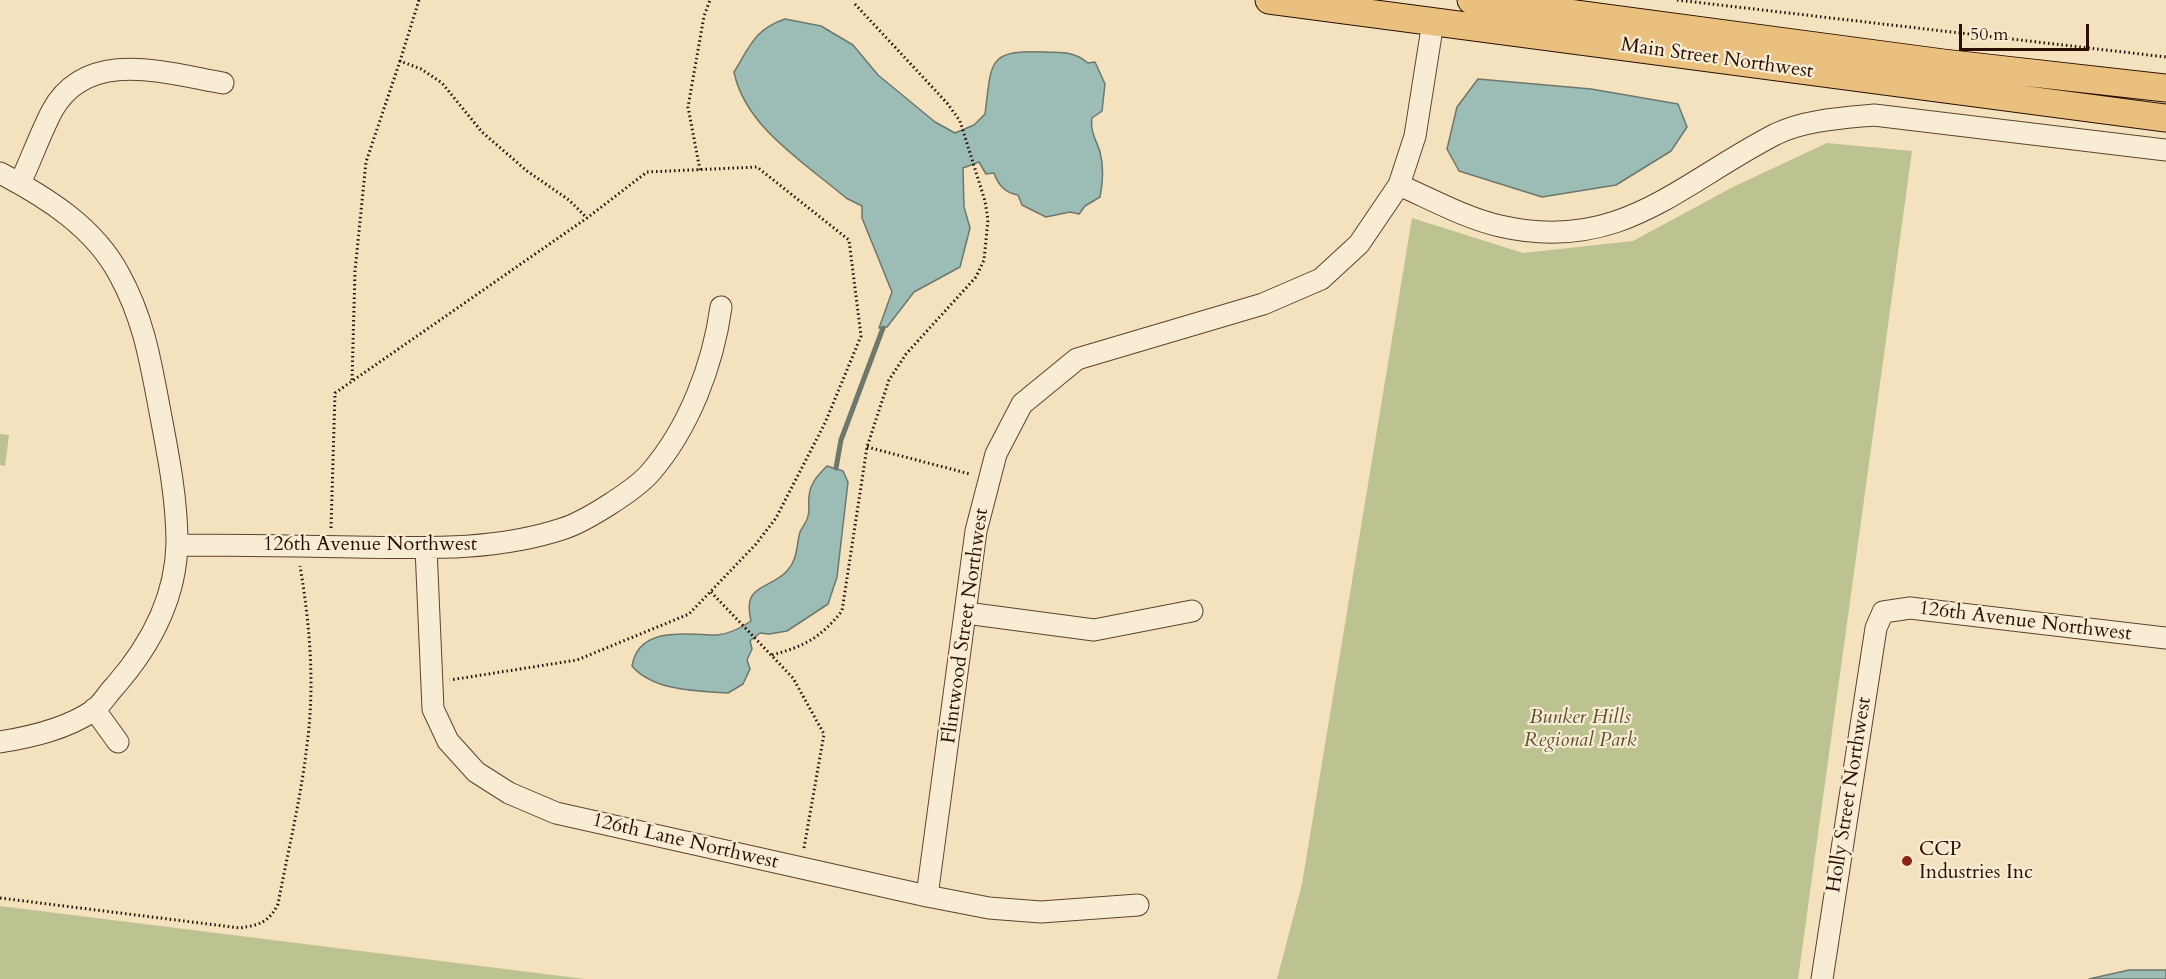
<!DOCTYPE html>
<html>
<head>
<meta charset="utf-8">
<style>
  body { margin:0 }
  #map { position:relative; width:2166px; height:979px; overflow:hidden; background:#f4e1bd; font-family:Cardo,serif }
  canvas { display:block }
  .scale { position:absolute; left:1959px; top:24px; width:130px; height:27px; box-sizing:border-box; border:3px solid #2a0f00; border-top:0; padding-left:8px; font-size:18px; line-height:21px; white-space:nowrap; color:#2a0f00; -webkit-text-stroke:4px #f8ecd4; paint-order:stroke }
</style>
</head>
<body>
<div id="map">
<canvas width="2166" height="979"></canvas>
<div class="scale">50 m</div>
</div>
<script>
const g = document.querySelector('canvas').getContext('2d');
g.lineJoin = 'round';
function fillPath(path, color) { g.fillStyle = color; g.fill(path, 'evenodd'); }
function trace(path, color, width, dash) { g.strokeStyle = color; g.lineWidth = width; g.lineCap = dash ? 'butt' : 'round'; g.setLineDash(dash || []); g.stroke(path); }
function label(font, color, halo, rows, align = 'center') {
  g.font = font + ' Cardo,serif'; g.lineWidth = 4.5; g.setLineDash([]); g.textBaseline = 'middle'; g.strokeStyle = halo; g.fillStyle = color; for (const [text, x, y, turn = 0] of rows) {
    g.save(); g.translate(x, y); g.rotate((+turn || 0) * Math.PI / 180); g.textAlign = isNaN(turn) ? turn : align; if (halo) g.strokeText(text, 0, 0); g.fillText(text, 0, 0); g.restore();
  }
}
const green = new Path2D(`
  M1827 143 1912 151 1798 979H1277L1302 884 1412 218 1523 253 1633 241 1733 187Z
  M0 434 9 435 5 466 0 465Z
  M0 906 585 979H0Z`);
const water = new Path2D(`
  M785 19 821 26 853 45 878 75 935 122 955 133 974 125 985 114C992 64 985 49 1045 52 1063 53 1073 51 1088 63L1095 62 1105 84 1102 111 1092 118C1090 132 1096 139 1100 152 1104 167 1103 182 1100 197L1085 206 1079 214 1070 212 1046 217 1022 205 1018 195C1005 193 998 185 994 173L986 174 979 162 963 168 964 207 970 228 960 267 914 292 887 327 879 328 892 292 862 218V206L846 198C805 163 745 127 734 72 750 46 755 29 785 19Z
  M1478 79 1591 89 1678 104 1687 127 1671 151 1616 185 1542 197 1459 171 1447 149 1457 107Z
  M827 466 843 471 848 482 837 577 828 604 787 631 769 634 760 633 750 641 752 649 747 660 750 669 743 684 728 693C697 691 653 691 632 666 639 625 687 635 717 635 730 634 741 628 751 621 742 583 768 591 787 571 798 559 796 547 800 532 802 527 807 522 808 516 810 510 808 503 809 497 810 483 818 475 827 466Z
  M2129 970H2166V979H2089Z`);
const stream = new Path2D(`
  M836 468 841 440 883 328`);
const path = new Path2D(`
  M419 0 400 61 421 69 442 83 482 132 527 171 569 200 587 218
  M1677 0 2166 57
  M700 170 688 107 704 16 710 0
  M352 380 355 271 366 162 400 61
  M867 447 970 474
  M331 528 335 393 587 218 647 172 757 167 849 240 861 336 825 423 776 518 756 544 689 614 577 660 450 680
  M711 592 793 678 824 734 804 848
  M772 655C805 646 820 638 842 611L867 447 889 380 906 354 976 277 984 260 988 220 985 201 960 121 947 103 853 2
  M0 898 240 928C260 925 269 922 278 904 288 851 301 798 307 745 315 685 310 625 300 566`);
const minor = new Path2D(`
  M0 173C46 197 94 227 119 274 145 321 151 365 161 417 169 459 177 501 177 543 176 598 150 646 115 686 108 693 102 704 94 710 67 729 31 737 0 742
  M20 183C31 160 40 134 52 111 87 47 166 73 223 83
  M1399 185C1431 199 1465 218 1500 226 1620 254 1680 183 1776 134 1805 120 1842 118 1874 115L2166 150
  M177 545C236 545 295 546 354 547 424 548 495 551 562 529 585 522 635 490 650 473 689 428 713 365 721 307
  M426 548 433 709 448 741 476 772 509 793 556 813 927 896 989 908 1041 912 1138 905
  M966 613 1094 630 1192 611
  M94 709 118 742
  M927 896 976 531 996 454 1022 404 1077 359 1263 304 1321 279 1359 244 1399 185 1415 136 1433 22
  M1822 979 1876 628 1883 612 1910 608 2166 638`);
const major = new Path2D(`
  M1269 0 2166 118
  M1471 0 1943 63 2166 88`);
const markers = [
  [1907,861,6,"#8f2418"]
];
const streetNames = [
  ["Main Street Northwest",1717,59,8],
  ["126th Avenue Northwest",370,545],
  ["126th Avenue Northwest",2025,622,7],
  ["Flintwood Street Northwest",966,626,-82],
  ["Holly Street Northwest",1850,795,-81],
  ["126th Lane Northwest",685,842,13]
];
const parkNames = [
  ["Bunker Hills",1580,718],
  ["Regional Park",1580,741]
];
const poiNames = [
  ["CCP",1919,850],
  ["Industries Inc",1919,873]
];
fillPath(green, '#bcc290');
fillPath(water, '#9cbdb5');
trace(water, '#6e776d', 1.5);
trace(stream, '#6e776d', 5);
trace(minor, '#5c442f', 23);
trace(major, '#2a0f00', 29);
trace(path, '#2a0f00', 3, [1.5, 3]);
trace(minor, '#f8ecd4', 21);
trace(major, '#eac07e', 27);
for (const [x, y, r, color] of markers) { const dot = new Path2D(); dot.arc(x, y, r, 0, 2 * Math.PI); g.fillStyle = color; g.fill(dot); trace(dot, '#f8ecd4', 2); }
label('20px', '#2a0f00', '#f8ecd4', streetNames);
label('italic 20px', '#5d4e32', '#f8ecd4', parkNames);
label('20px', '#2a0f00', '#f8ecd4', poiNames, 'left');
</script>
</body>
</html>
